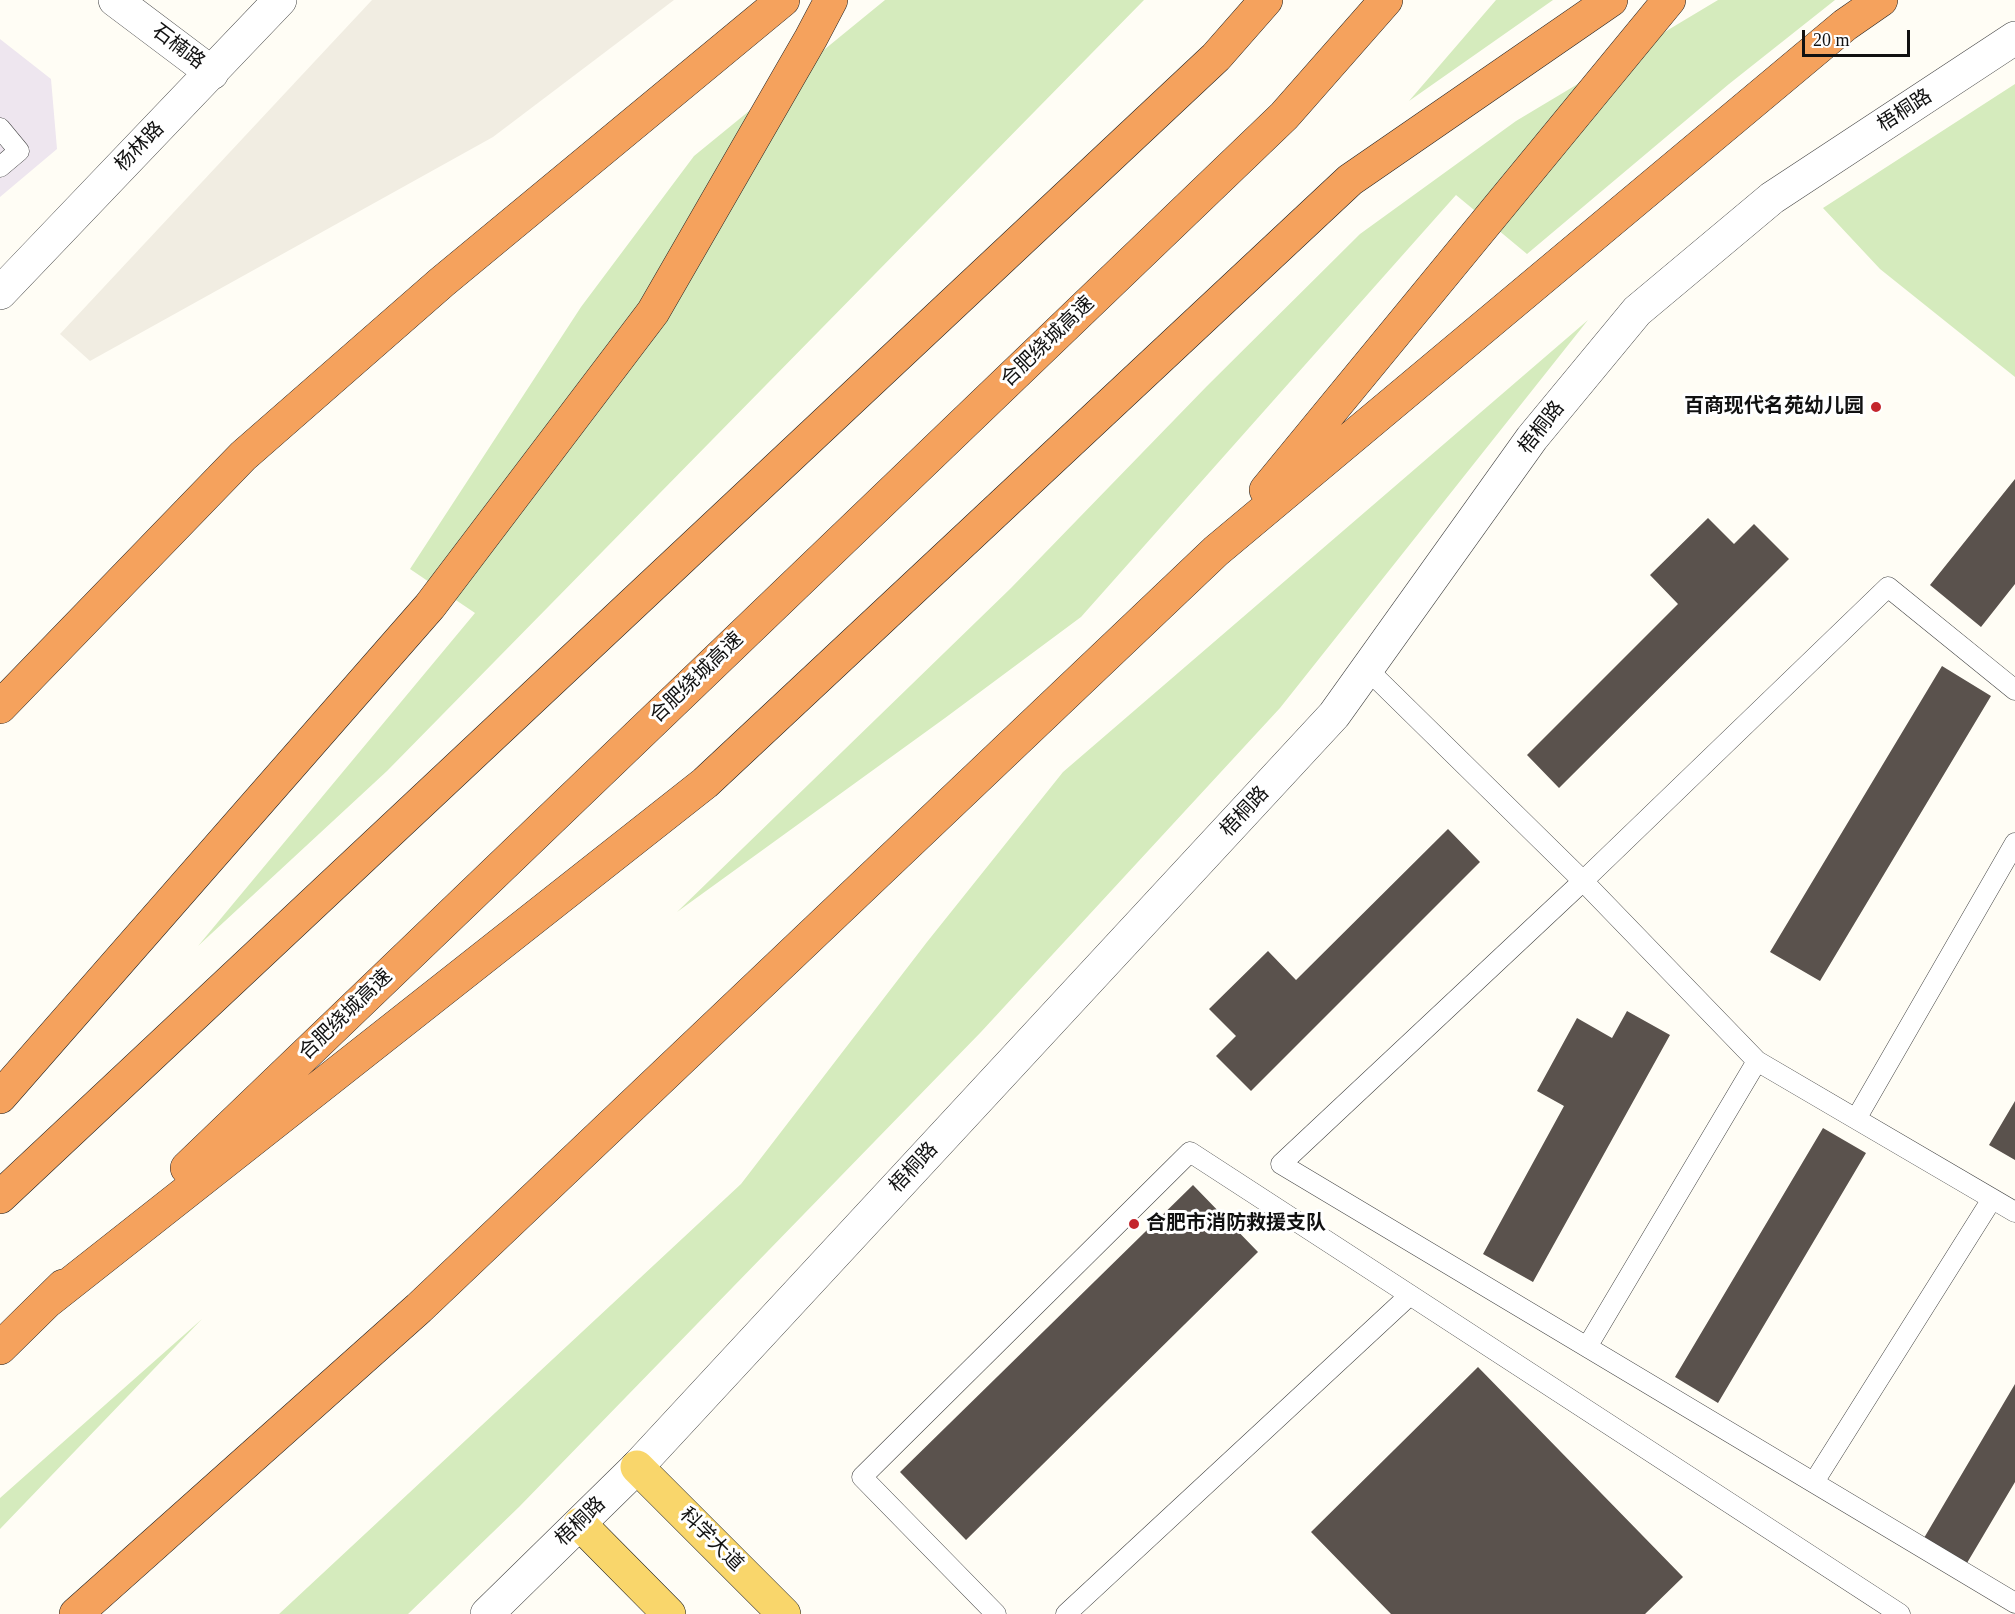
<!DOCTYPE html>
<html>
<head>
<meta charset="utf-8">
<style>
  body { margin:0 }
  #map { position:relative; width:2015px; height:1614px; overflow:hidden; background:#fffdf5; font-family:"Times New Roman",serif }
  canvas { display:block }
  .scale { position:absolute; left:1802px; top:30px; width:108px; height:27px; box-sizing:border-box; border:3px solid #111; border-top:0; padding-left:8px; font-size:18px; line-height:21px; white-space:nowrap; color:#111; -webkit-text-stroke:4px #fff; paint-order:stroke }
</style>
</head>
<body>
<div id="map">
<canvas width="2015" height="1614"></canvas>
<div class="scale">20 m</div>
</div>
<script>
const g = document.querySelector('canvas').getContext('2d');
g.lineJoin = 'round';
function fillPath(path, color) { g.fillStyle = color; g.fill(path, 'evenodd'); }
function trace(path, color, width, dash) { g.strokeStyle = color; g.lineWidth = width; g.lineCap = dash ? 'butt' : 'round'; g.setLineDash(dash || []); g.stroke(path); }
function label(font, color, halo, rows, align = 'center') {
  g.font = font + ' "Times New Roman","Noto Sans SC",serif'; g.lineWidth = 6; g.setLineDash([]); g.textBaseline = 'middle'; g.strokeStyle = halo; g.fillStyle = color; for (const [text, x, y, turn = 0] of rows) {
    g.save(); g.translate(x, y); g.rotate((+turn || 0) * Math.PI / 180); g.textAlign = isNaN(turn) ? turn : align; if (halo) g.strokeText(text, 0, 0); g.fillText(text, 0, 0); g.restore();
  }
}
const industrial = new Path2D(`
  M0 39 51 79 57 149 0 197Z`);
const green = new Path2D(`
  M885 0H1144L387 771 198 946 475 613 410 569 581 307 694 156Z
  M1496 0H1553L1409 101Z
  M1718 0H1835L1729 84 1527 254 1456 195 1081 617 945 718 677 912 1011 588 1207 386 1360 234 1516 121Z
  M2015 84V377L1880 269 1823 208Z
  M1588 320 1280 708 981 1032 519 1507 408 1614H279L741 1184 927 942 1063 772Z
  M202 1319 0 1529V1498Z`);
const plaza = new Path2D(`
  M372 0H674L493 137 90 361 60 334Z`);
const building = new Path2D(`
  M2015 479V584L1981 627 1930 585Z
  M1708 518 1734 544 1754 524 1789 559 1559 788 1527 755 1678 604 1650 575Z
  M1942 666 1991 696 1820 981 1770 952Z
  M1448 829 1480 862 1251 1091 1216 1056 1236 1036 1209 1009 1268 951 1296 980Z
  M1627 1011 1670 1035 1533 1282 1483 1254 1564 1106 1537 1091 1577 1018 1612 1038Z
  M2015 1101V1160L1989 1145Z
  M1823 1128 1866 1153 1718 1403 1675 1377Z
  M1193 1185 1258 1252 966 1540 900 1472Z
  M1478 1367 1683 1577 1645 1614H1391L1311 1532Z
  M2015 1384V1482L1967 1563 1924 1538Z`);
const service = new Path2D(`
  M0 128 19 151 0 167
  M1367 669 1583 881 1281 1164 2015 1603
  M2015 690 1888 587 1583 881 1757 1061 2015 1212
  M1856 1119 2015 843
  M1410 1295 1900 1614
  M1587 1347 1757 1061
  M1814 1482 1992 1199
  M996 1614 862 1477 1190 1152 1410 1295 1066 1614`);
const minor = new Path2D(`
  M637 1467 1334 715 1532 438 1637 311 1772 198 2015 38`);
const tertiary = new Path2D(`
  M115 0 212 73
  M0 293 280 0
  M487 1614 637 1467`);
const primary = new Path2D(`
  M637 1467 784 1614
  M580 1524 669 1614`);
const motorway = new Path2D(`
  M1266 490 1669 0
  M0 707 243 456 442 282 783 0
  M0 1097 430 606 653 312 811 38 831 0
  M187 1168 1284 116 1386 0
  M0 1197 1216 57 1266 0
  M48 1301 705 783 1350 180 1611 0
  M0 1348 63 1286
  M76 1614 419 1308 1216 551 1845 25 1881 0`);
const markers = [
  [1876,407,6,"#c4262e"],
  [1134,1224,6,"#c4262e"]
];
const streetNames = [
  ["石楠路",178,47,37],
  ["梧桐路",1905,111,-33],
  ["杨林路",140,147,-46],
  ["合肥绕城高速",1048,342,-44],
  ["梧桐路",1542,428,-52],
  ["合肥绕城高速",697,678,-44],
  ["梧桐路",1245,812,-47],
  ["合肥绕城高速",346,1015,-44],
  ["梧桐路",914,1168,-47],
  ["梧桐路",581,1522,-44],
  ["科学大道",711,1540,45]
];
const poiNames = [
  ["百商现代名苑幼儿园",1864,407],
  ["合肥市消防救援支队",1146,1224,"left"]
];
fillPath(industrial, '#eee6ef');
fillPath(green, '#d5ebbd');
fillPath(plaza, '#f1ede2');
fillPath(building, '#5a524d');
trace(service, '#444', 21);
trace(minor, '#444', 34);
trace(tertiary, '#444', 34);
trace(primary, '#222', 34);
trace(motorway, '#222', 34);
trace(service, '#fff', 20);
trace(minor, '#fff', 33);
trace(tertiary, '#fff', 33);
trace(primary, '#f9d66b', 33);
trace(motorway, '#f5a25d', 33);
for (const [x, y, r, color] of markers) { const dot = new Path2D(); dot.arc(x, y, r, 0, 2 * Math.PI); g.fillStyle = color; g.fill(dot); trace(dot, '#fff', 2); }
label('20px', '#111', '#fff', streetNames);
label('bold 20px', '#111', '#fff', poiNames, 'right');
</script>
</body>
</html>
